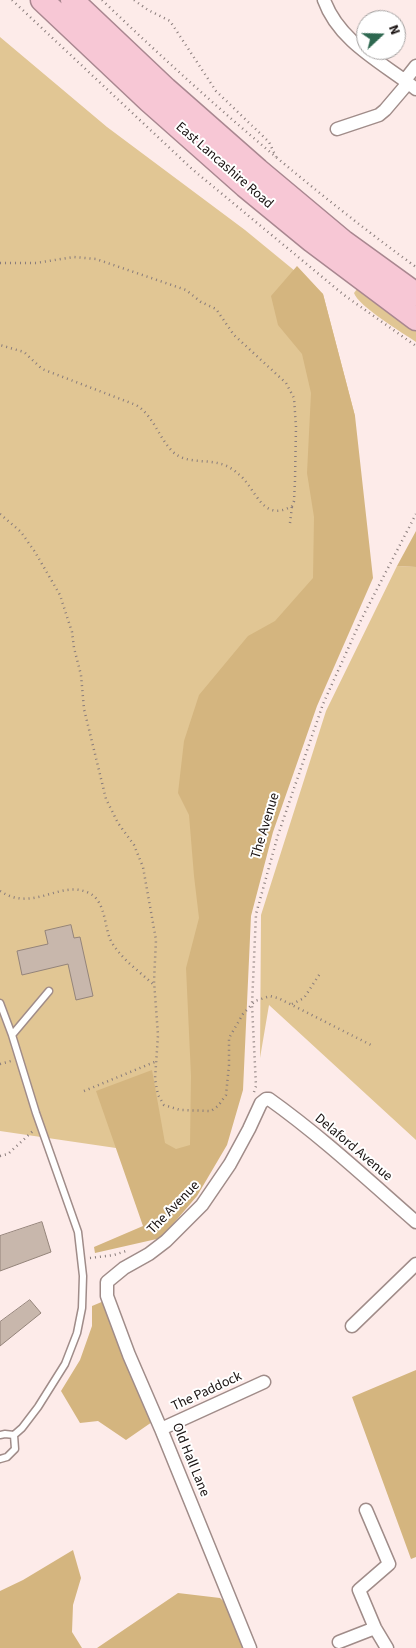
<!DOCTYPE html>
<html>
<head>
<meta charset="utf-8">
<style>
	body { margin:0 }
	#map { position:relative; width:416px; height:1648px; overflow:hidden; background:#fdebe9; font-family:"Source Sans 3",sans-serif }
	canvas { display:block }
	.north { position:absolute; left:356px; top:10px; width:50px; height:50px; box-sizing:border-box; background:#fff; border:1px solid #a3a09f; border-radius:50%; rotate:69deg; font-size:14px; font-weight:700; line-height:20px; text-align:center; color:#181110 }
	.north::after { content:''; display:block; margin:auto; width:18px; height:22px; background:#2e6850; clip-path:polygon(50% 0,100% 100%,50% 72%,0 100%) }
</style>
</head>
<body>
<div id="map">
<canvas width="416" height="1648"></canvas>
<div class="north">N</div>
</div>
<script>
const ctx = document.querySelector('canvas').getContext('2d');
ctx.lineJoin = 'round';
function paint(path, color) {
  ctx.fillStyle = color;
  ctx.fill(path, 'evenodd');
}
function trace(path, color, width, dash) {
  ctx.strokeStyle = color;
  ctx.lineWidth = width;
  ctx.lineCap = dash ? 'butt' : 'round';
  ctx.setLineDash(dash || []);
  ctx.stroke(path);
}
function drawText(font, color, halo, rows, align = 'center') {
  ctx.font = font + ' "Source Sans 3",sans-serif';
  ctx.lineWidth = 4;
  ctx.setLineDash([]);
  ctx.textBaseline = 'middle';
  ctx.strokeStyle = halo;
  ctx.fillStyle = color;
  for (const [text, x, y, turn = 0] of rows) {
    ctx.save();
    ctx.translate(x, y);
    ctx.rotate((+turn || 0) * Math.PI / 180);
    ctx.textAlign = isNaN(turn) ? turn : align;
    if (halo) ctx.strokeText(text, 0, 0);
    ctx.fillText(text, 0, 0);
    ctx.restore();
  }
}
const green = new Path2D(`
	M 0,37 L 107,127 L 245,230 L 323,294 L 355,416 L 272,767 L 191,1159 L 0,1131 Z
	M 357,289 L 416,330 L 416,342 C 403,333 358,306 354,293 Z
	M 397,566 L 416,567 L 416,1140 L 269,1005 L 260,1058 L 261,915 L 326,711 Z`);
const forest = new Path2D(`
	M 297,266 L 323,294 L 355,416 L 373,578 L 317,706 L 273,832 L 251,916 L 243,1090 L 227,1145 L 197,1196 L 161,1238 L 95,1253 L 94,1247 L 143,1226 L 96,1091 L 152,1070 L 165,1143 L 176,1149 L 190,1145 L 191,1076 L 186,968 L 199,918 L 194,876 L 189,815 L 178,793 L 184,741 L 199,695 L 248,636 L 275,621 L 313,578 L 314,517 L 307,473 L 311,393 L 302,354 L 278,325 L 271,296 Z
	M 416,531 L 416,567 L 397,566 Z
	M 104,1301 L 152,1422 L 126,1440 L 98,1421 L 80,1423 L 61,1391 L 80,1360 L 92,1326 L 92,1306 Z
	M 416,1370 L 416,1557 L 411,1559 L 352,1397 Z
	M 73,1550 L 81,1578 L 73,1605 L 72,1632 L 82,1648 L 91,1648 L 0,1648 L 0,1591 L 23,1580 Z
	M 178,1593 L 220,1598 L 229,1606 L 245,1648 L 97,1648 Z`);
const building = new Path2D(`
	M 71,925 L 74,938 L 80,937 L 93,996 L 76,1000 L 68,964 L 22,975 L 17,951 L 48,944 L 45,931 Z
	M 42,1222 L 51,1252 L 0,1271 L 0,1236 Z
	M 30,1300 L 41,1313 L 0,1346 L 0,1322 Z`);
const path = new Path2D(`
	M 12,0 L 192,169 L 344,295 L 416,346
	M 102,0 C 201,95 305,186 416,267
	M 134,0 L 148,10 L 170,21 L 216,91 L 269,142 L 276,157
	M 0,263 L 36,263 L 74,257 L 96,259 L 186,290 L 201,302 L 216,309 L 234,335 L 286,383 L 294,398 L 296,427 L 295,480 L 294,501 L 292,506 C 261,524 256,486 237,473 C 233,469 226,465 221,464 C 205,459 186,464 173,452 C 158,437 154,416 136,405 L 42,369 L 24,352 L 0,345
	M 0,514 L 21,532 L 35,552 L 60,595 L 72,632 L 74,648 L 81,675 L 84,709 L 106,799 L 118,823 L 134,845 L 143,867 L 156,940 L 154,981 L 158,1035 L 155,1079 L 158,1095 L 164,1105 L 180,1110 L 211,1111 L 218,1106 L 226,1095 L 229,1065 L 229,1038 L 243,1014 L 255,1001 L 270,996 L 278,998 L 371,1045
	M 290,523 L 292,506
	M 0,891 C 34,913 60,879 89,893 C 106,901 104,927 111,941 C 121,959 139,971 154,985
	M 292,1004 L 304,998 L 321,972
	M 0,1064 L 11,1061
	M 84,1091 L 157,1061
	M 254,1092 L 256,1086 L 252,1005 L 256,914 L 278,835 L 323,704 L 361,620 L 416,514
	M 0,1156 L 8,1154 L 34,1130
	M 90,1258 L 114,1255 L 129,1250`);
const lane = new Path2D(`
	M 0,1003 L 12,1035
	M 0,1435 L 5,1434 L 14,1435 L 22,1428 L 38,1407 L 65,1364 L 77,1333 L 82,1308 L 83,1276 L 78,1232 L 36,1113 L 12,1035 L 49,991
	M 0,1459 L 7,1457 L 15,1449 L 14,1435`);
const street = new Path2D(`
	M 324,0 C 339,42 383,63 416,89
	M 405,80 L 416,66
	M 337,129 L 379,115 L 385,110 L 408,83
	M 352,1326 L 416,1264
	M 161,1429 L 264,1382
	M 366,1510 L 389,1564 L 359,1590 L 375,1628 L 387,1648
	M 339,1642 L 375,1628
	M 250,1648 L 161,1429 L 129,1355 L 107,1296 L 107,1282 L 124,1268 L 149,1254 L 166,1241 L 202,1205 L 230,1164 L 249,1129 L 261,1103 L 266,1099 L 269,1099 C 321,1136 368,1180 416,1222`);
const highway = new Path2D(`
	M 42,0 L 149,101 L 245,186 L 312,241 L 416,319
	M 72,0 L 166,89 L 258,170 L 344,242 L 416,294`);
const streetNames = [
	["East Lancashire Road",224,166,41],
	["The Avenue",266,826,-73],
	["Delaford Avenue",353,1148,40],
	["The Avenue",174,1208,-46],
	["The Paddock",207,1392,-25],
	["Old Hall Lane",190,1460,68]
];
paint(green, '#e1c694');
paint(forest, '#d4b57f');
paint(building, '#c8b7ac');
trace(building, '#94847a', 1);
trace(lane, '#a08c89', 9);
trace(street, '#a08c89', 15);
trace(highway, '#a98790', 25);
trace(path, '#897c7b', 2.5, [1, 4]);
trace(lane, '#fff', 6);
trace(street, '#fff', 12);
trace(highway, '#f7c7d5', 22);
drawText('14px', '#181110', '#fff', streetNames);
</script>
</body>
</html>
